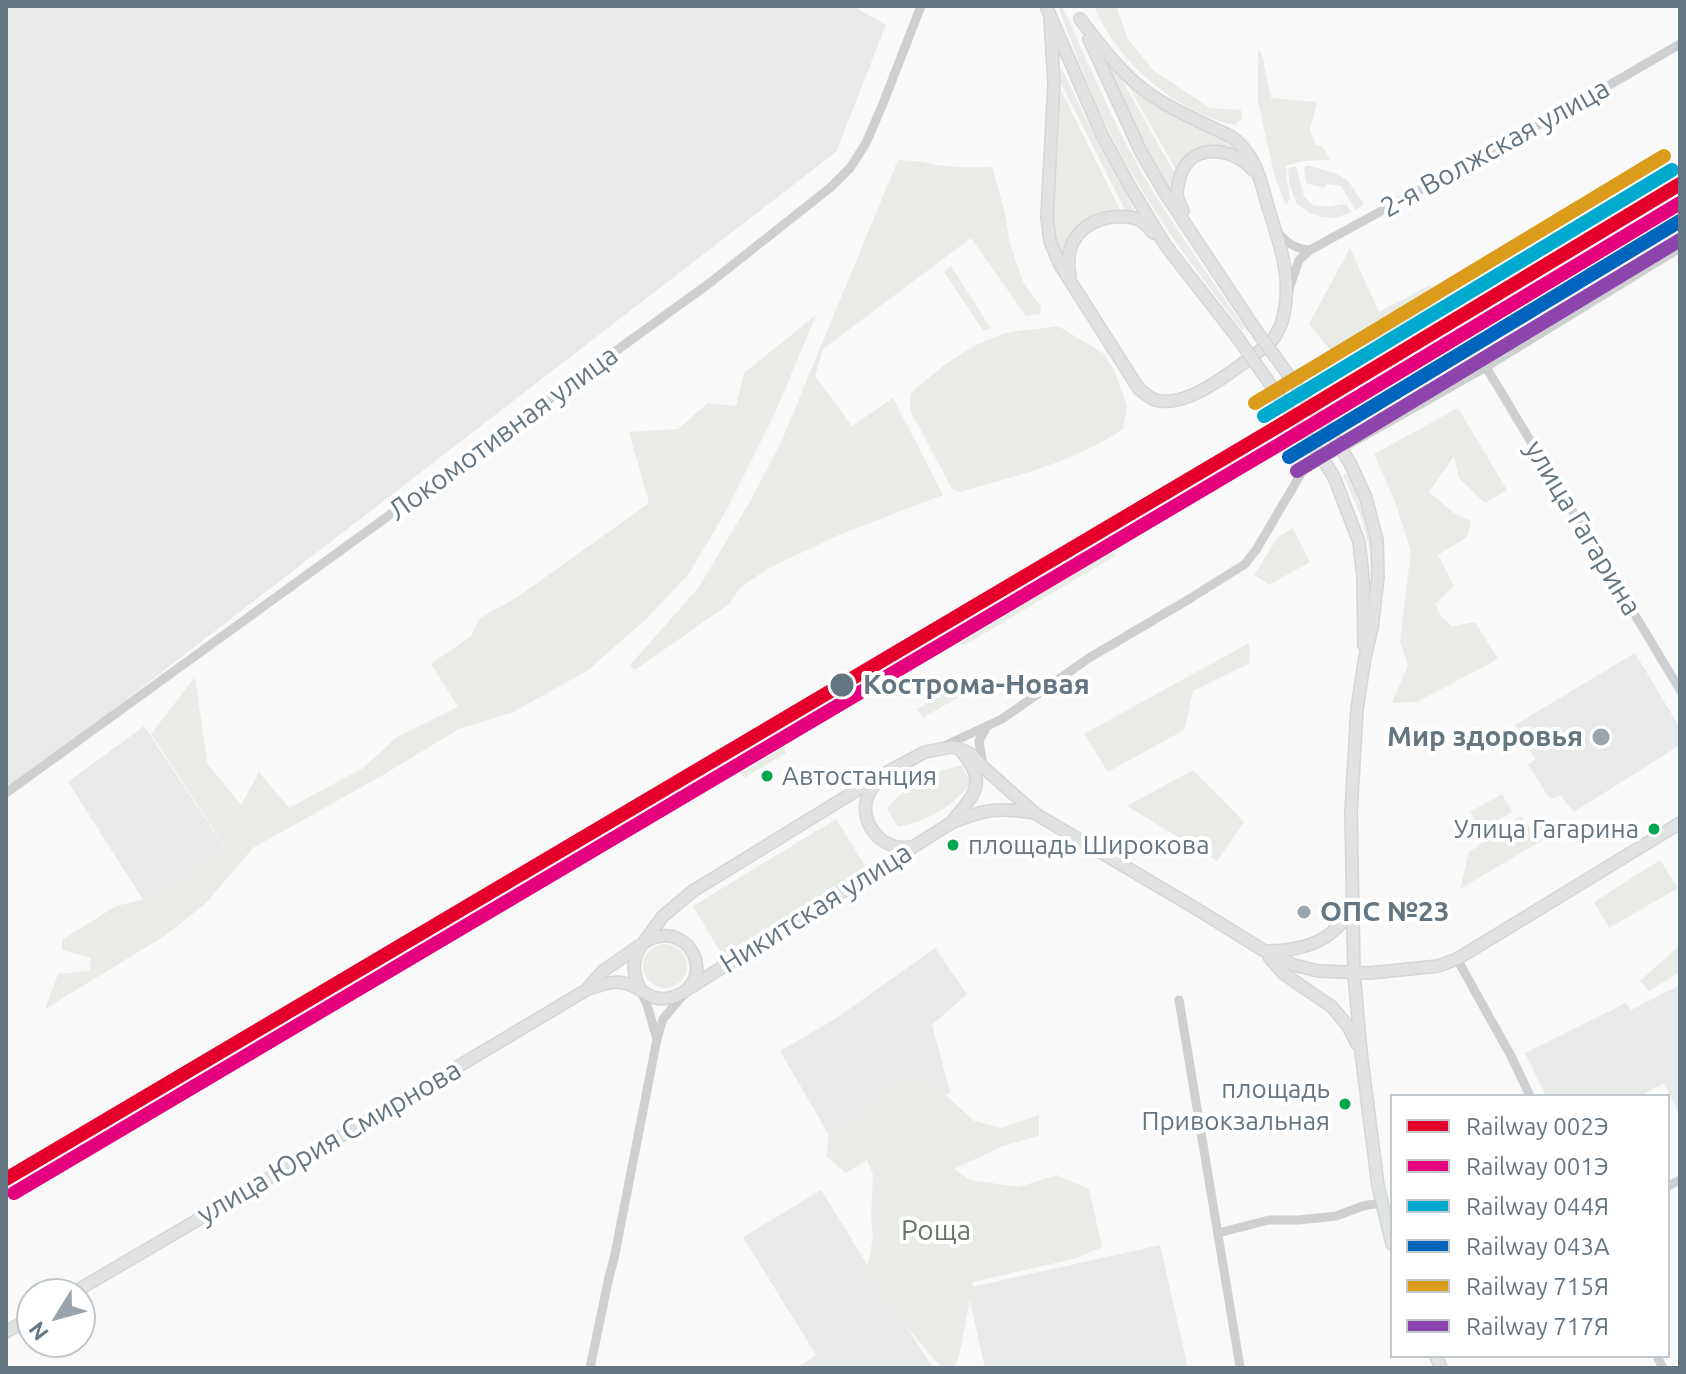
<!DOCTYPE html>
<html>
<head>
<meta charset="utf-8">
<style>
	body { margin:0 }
	#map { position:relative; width:1686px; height:1374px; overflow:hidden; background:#f9f9f9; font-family:Ubuntu,sans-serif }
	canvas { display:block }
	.frame { position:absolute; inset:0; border:8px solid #657683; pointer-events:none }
	.legend { position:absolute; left:1390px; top:1094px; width:280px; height:264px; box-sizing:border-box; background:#fff; border:2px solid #c1c8cd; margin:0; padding:10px 14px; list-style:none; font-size:24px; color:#657683 }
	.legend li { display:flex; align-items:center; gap:16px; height:40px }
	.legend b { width:40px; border:2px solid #c1c8cd }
	.north { position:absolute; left:16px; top:1278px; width:80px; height:80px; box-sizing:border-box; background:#fff; border:2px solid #c1c8cd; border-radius:50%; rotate:233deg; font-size:22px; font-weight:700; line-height:32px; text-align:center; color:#657683 }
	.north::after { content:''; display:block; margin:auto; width:28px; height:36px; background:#99a4ac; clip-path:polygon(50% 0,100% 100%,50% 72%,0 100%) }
</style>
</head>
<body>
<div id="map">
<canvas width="1686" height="1374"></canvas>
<div class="frame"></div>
<ul class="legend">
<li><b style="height:10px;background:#e4002b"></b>Railway 002Э</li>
<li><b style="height:10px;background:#e5007d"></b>Railway 001Э</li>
<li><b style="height:10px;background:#00a9ce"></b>Railway 044Я</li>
<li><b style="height:10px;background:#0065bd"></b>Railway 043А</li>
<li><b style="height:10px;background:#da9c1a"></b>Railway 715Я</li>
<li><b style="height:10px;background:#8e44ad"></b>Railway 717Я</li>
</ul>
<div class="north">N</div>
</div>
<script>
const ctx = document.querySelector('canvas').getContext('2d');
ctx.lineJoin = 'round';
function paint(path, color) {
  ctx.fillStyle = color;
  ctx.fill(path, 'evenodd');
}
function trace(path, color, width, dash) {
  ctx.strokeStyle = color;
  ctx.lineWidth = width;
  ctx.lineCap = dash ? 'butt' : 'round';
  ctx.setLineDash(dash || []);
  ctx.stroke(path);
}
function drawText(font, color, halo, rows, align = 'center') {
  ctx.font = font + ' Ubuntu,sans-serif';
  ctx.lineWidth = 8;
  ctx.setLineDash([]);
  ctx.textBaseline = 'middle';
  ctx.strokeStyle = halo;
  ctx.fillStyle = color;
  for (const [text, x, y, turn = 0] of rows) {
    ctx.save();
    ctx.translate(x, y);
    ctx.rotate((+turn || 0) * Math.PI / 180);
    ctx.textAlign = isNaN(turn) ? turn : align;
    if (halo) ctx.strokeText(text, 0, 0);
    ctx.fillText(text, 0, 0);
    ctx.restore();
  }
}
const built = new Path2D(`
	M 6,6 L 853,6 L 886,25 L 836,152 L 101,719 L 6,788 Z
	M 1307,165 L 1337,174 L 1348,181 L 1364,204 L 1356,210 L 1341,186 L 1327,184 L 1324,188 L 1306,183 L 1304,168 Z
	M 1296,166 L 1304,196 L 1313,205 L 1327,207 L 1346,204 L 1351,212 L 1336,218 L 1322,217 L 1310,213 L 1297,204 L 1289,183 L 1288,168 Z
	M 1635,653 L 1680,728 L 1680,745 L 1574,812 L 1560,795 L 1550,799 L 1528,765 L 1535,759 L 1515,725 Z
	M 144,726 L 229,854 L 146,904 L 68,782 Z
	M 935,948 L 967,994 L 932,1025 L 950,1092 L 840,1154 L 780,1051 L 835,1019 Z
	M 1680,985 L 1680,1115 L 1664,1083 L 1640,1096 L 1546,1096 L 1525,1053 L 1626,1003 L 1631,1010 Z
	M 821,1190 L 893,1306 L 933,1368 L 797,1368 L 816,1355 L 743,1237 Z
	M 1160,1245 L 1188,1368 L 985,1368 L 967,1288 Z`);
const green = new Path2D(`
	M 1058,6 L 1062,6 C 1087,60 1110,116 1139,168 C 1171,223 1209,275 1245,328 L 1242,330 C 1193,267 1144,203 1109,131 C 1089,91 1074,48 1058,6 Z
	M 1094,6 L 1116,6 L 1128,39 L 1153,70 L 1210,108 L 1241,110 L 1242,119 L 1235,125 C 1175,112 1117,62 1094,6 Z
	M 1258,49 L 1262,55 L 1271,98 L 1317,102 L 1310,130 L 1316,145 L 1323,147 L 1330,160 L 1303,161 L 1285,166 L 1290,199 L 1286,205 L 1274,174 L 1258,101 Z
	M 1102,59 L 1120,76 L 1175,174 L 1169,189 L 1130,119 Z
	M 1061,67 L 1095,137 L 1135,212 L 1125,210 L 1061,83 Z
	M 1125,80 C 1138,91 1152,103 1167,111 C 1190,125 1215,130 1236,149 L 1235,151 C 1208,143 1192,146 1176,170 Z
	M 1061,90 L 1120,210 C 1083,212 1075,225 1061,257 L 1055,241 L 1053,223 Z
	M 898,160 C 915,160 929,164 945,166 C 961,168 977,167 992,167 L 1005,213 L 1010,244 L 1023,282 L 1041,307 L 1040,314 L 1026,316 L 971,238 L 823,349 L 815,376 L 852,426 L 893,398 L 943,495 L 841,534 L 769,568 L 741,587 L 729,604 L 635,670 L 630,665 L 699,587 L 752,498 L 782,440 Z
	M 1350,248 L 1379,312 L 1430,285 L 1442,309 L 1337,358 L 1309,324 Z
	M 951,266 L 991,329 L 983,330 L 944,272 Z
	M 816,315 L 775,413 L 725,513 L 688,575 L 644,621 L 587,671 L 513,712 L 459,729 L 383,775 L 253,848 L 206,903 L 166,935 L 45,1009 L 58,974 L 90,971 L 91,958 L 62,950 L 62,940 L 116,906 L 146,899 L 227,850 L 151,734 L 195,677 L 207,763 L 241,805 L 259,772 L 289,808 L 363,768 L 397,737 L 458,707 L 431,664 L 471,636 L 480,618 L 516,598 L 649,503 L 629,432 L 678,429 L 708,403 L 736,406 L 744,373 Z
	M 1058,326 L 1103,353 L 1113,368 L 1127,405 L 1123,429 C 1074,462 1016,476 960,492 L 952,489 L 910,410 L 910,394 C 938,369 970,343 1007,333 C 1024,329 1042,329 1058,326 Z
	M 1458,408 L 1507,490 L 1485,503 L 1459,478 L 1454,456 L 1429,492 L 1454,513 L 1471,521 L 1467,537 L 1438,555 L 1454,586 L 1435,604 L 1441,616 L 1452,626 L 1475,622 L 1498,659 L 1417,702 L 1392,703 L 1408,665 L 1400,642 L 1411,551 L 1394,499 L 1374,454 Z
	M 1346,473 C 1372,510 1375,548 1373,593 L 1371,554 L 1361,516 L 1343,475 Z
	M 1293,528 L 1310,562 L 1269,585 L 1254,575 L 1278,537 Z
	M 1110,549 L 1115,556 L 963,646 L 961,642 L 1098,560 L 1097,557 Z
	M 1249,643 L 1250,663 L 1193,691 L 1184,730 L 1108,772 L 1084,734 Z
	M 964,681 L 968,689 L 967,692 L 923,718 L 917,709 Z
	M 783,747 L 786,753 L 744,778 L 741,773 Z
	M 962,765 L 971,784 C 947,809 933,819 898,827 L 887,809 C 908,783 930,773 962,765 Z
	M 1193,770 L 1244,822 L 1217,861 L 1127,806 Z
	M 1502,794 L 1512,812 L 1480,830 L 1470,812 Z
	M 1520,816 L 1531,829 L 1566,819 L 1570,824 L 1460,889 L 1469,852 Z
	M 836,819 L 867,869 L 722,955 L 693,906 Z
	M 1660,860 L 1678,888 L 1609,928 L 1594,902 Z
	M643 966a22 22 0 1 1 44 0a22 22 0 1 1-44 0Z
	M 1680,945 L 1680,972 L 1649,991 L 1640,981 Z
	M 894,1078 L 914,1084 L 932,1082 L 974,1121 L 1001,1128 L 1039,1115 L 1039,1136 L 1003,1146 L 954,1169 L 970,1180 L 1019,1187 L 1057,1175 L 1089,1189 L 1102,1247 L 1077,1258 L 973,1282 L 959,1357 L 954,1368 L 943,1368 L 935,1360 L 885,1302 L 867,1272 L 873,1236 L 871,1217 L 873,1175 L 867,1160 L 846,1173 L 827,1157 L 828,1135 L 857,1123 L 880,1099 Z`);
const minor = new Path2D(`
	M 1276,231 C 1286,242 1295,249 1310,250
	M 1289,289 L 1299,260 L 1310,250 L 1575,105 L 1680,44
	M 1486,367 L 1680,690
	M 944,746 L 1002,719 L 1089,658 L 1191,598 L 1245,564 L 1256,550 L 1302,472 L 1307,468 L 1486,367 L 1680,248
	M 983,766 L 979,741 L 986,728
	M 6,793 L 711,282 L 831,187 L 850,168 L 866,143 L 882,106 L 921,6
	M 1457,959 L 1511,1056 L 1530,1096
	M 641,991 L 647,1005 L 657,1039
	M 1179,1000 L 1240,1367
	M 1668,1186 L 1680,1180
	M 1218,1233 L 1269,1220 L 1299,1220 L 1336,1216 L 1363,1206 L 1381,1203
	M 1657,1356 L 1663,1368
	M 590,1368 L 609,1277 L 614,1259 L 657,1039 L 663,1019 L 683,995`);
const major = new Path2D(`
	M 1046,6 L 1102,135 L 1130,187 L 1166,246 L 1237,337
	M 1050,18 L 1054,83 L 1047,217 L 1050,241 L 1060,265 L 1139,389 C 1144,393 1150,398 1155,400 C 1190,410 1242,363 1269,344 C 1281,331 1285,316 1286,298 C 1289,268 1277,236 1268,207 C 1263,190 1259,170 1249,155 C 1244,148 1239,142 1232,137 C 1202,122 1170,110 1143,89 C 1118,70 1099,43 1080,19
	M 1089,39 L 1141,152 L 1163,190 L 1253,326
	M 1183,211 C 1181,206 1177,199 1177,194 C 1177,189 1178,185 1179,181 C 1187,142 1231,145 1253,170
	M 1070,276 C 1063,244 1081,221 1113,217 C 1123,216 1130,216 1139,220 C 1145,223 1149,228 1153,233
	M 1351,465 L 1366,498 L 1377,540 L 1378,577 L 1372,628 L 1365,657 L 1357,709 L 1351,812 L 1354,973 L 1361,1052 L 1378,1186 L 1392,1244
	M 1334,477 L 1359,542 L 1363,577 L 1364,645
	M 878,779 C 873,786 867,794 866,803 C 862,828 885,851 910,847
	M 954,819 C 976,793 987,782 962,752
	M 644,942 L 663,916 L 693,891 L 880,776 L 925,752 L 951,747 L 958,748 L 971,754 L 984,768 L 1036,814 L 1200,911 L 1263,950 L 1294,965 L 1318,971 L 1370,973 L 1438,966 L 1457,959 L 1680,823
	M 1267,951 C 1302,951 1333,942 1350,910
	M 1269,957 L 1284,974 L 1332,1007 L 1348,1026 L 1357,1044
	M 691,987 L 951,823 C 985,809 998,807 1035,813
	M 588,988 L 603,971 L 639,946
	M 71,1294 L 375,1116 L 588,989 C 601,986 610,980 624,983 C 644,987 651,1006 676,996 C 716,980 692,924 653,938 C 646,941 642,943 639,949 C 631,964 634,977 641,991
	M 6,1332 L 32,1317
	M 1436,1356 L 1441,1368`);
const rail = new Path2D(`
	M 6,1180 L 17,1172
	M 6,1193 L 33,1180`);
const majorBridge = new Path2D(`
	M 1253,326 L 1337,442 L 1351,465
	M 1237,337 L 1319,453 L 1334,477`);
const rail1 = new Path2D(`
	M 6,1179 L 1272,430 L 1680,184`);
const rail2 = new Path2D(`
	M 14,1193 L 1280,444 L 1680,203`);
const rail3 = new Path2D(`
	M 1264,416 L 1672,170`);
const rail4 = new Path2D(`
	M 1289,457 L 1680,221`);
const rail5 = new Path2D(`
	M 1255,403 L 1664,156`);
const rail6 = new Path2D(`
	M 1297,471 L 1680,240`);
const markers = [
	[842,685,13,"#657683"],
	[1601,737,10,"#99a4ac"],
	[767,776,7,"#00a651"],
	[1654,829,7,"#00a651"],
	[953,845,7,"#00a651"],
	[1304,912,8,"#99a4ac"],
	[1345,1104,7,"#00a651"]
];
const busNames = [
	["Автостанция",782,776],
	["Улица Гагарина",1639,829,"right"],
	["площадь Широкова",968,845],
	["площадь",1330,1089,"right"],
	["Привокзальная",1330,1121,"right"]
];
const streetNames = [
	["2-я Волжская улица",1495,148,-29],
	["Локомотивная улица",503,433,-36],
	["улица Гагарина",1583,528,59],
	["Никитская улица",816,908,-32],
	["улица Юрия Смирнова",329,1142,-30]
];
const stopNames = [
	["Кострома-Новая",863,685]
];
const poiNames = [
	["Мир здоровья",1583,737],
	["ОПС №23",1320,912,"left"]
];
const parkNames = [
	["Роща",936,1231]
];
paint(built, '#e8e9e9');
paint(green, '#e8ebe6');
trace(major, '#d5d6d7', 14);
trace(minor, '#cecfd0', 9);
trace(major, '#e1e2e2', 11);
trace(rail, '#c3c5c6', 3, [12, 6]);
trace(majorBridge, '#d5d6d7', 14, []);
trace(majorBridge, '#e1e2e2', 11);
trace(rail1, '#e4002b', 14);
trace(rail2, '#e5007d', 14);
trace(rail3, '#00a9ce', 14);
trace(rail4, '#0065bd', 14);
trace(rail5, '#da9c1a', 14);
trace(rail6, '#8e44ad', 14);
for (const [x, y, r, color] of markers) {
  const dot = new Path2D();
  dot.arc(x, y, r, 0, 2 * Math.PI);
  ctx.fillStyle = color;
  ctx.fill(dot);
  trace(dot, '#fff', 3);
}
drawText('26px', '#657683', '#fff', busNames, 'left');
drawText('28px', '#657683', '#fff', streetNames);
drawText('bold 28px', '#657683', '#fff', stopNames, 'left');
drawText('bold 28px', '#657683', '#fff', poiNames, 'right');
drawText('28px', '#687a64', '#fff', parkNames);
</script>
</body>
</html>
